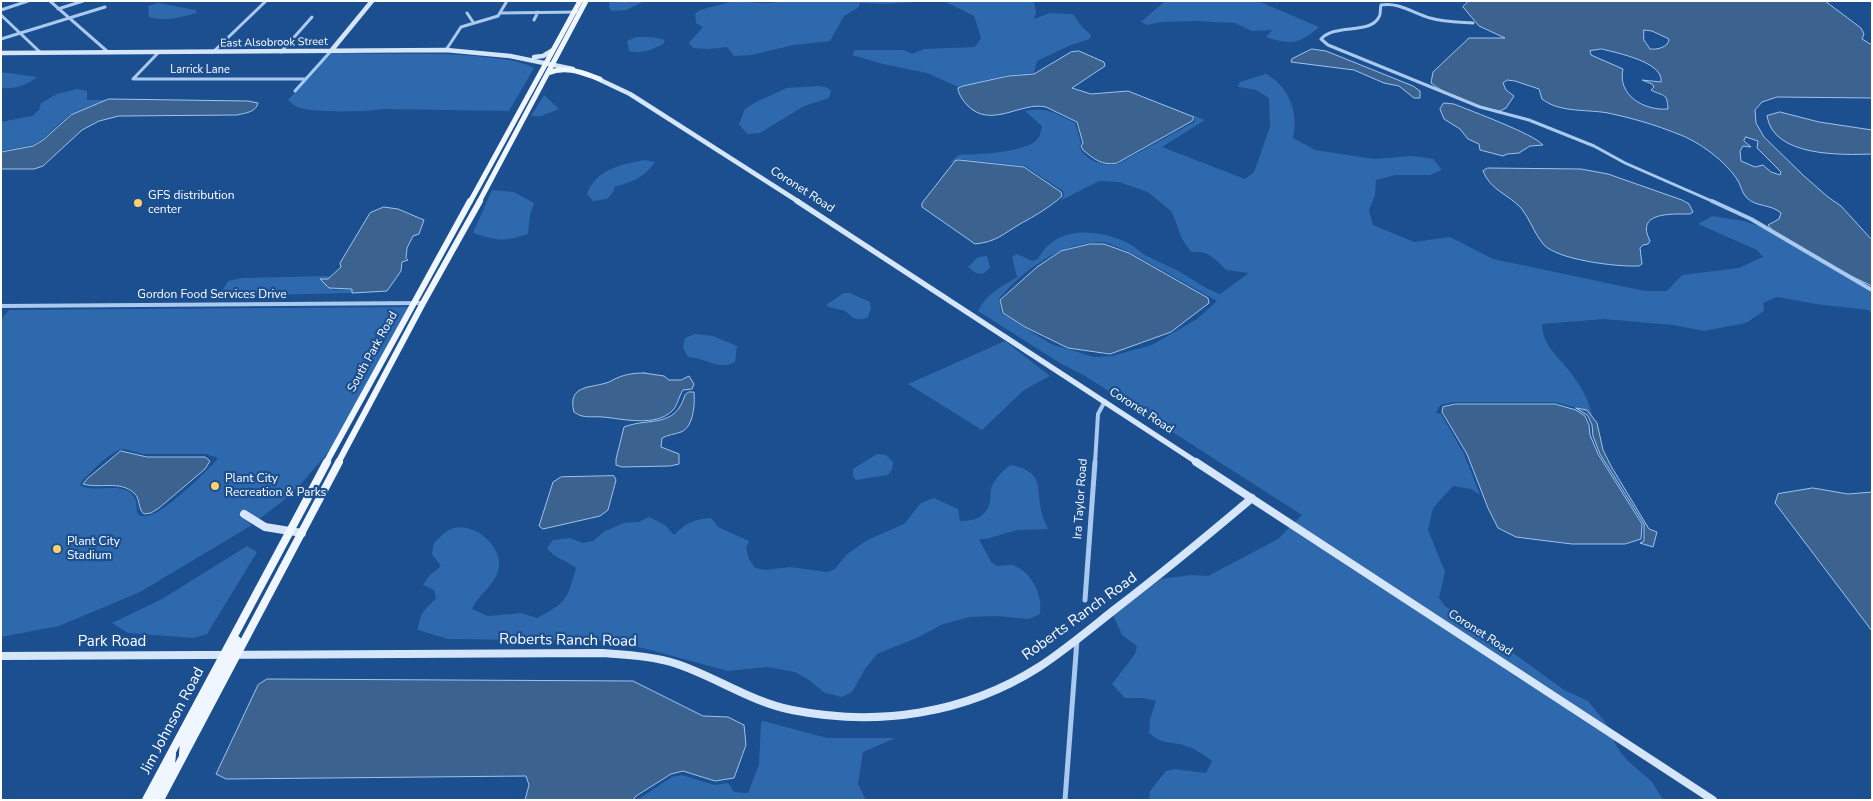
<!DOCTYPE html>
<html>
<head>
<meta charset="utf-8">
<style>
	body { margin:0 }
	#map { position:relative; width:1873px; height:801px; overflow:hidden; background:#1b4f8f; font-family:"Nunito Sans",sans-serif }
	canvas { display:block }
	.frame { position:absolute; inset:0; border:2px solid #fff; pointer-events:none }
</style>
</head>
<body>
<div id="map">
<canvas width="1873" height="801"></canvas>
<div class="frame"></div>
</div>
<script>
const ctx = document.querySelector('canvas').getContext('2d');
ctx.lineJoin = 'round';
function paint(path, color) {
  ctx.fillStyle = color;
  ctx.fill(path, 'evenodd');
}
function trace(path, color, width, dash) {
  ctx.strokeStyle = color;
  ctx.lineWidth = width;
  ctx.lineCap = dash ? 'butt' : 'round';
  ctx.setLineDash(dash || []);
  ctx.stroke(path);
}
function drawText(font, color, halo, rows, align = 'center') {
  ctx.font = font + ' "Nunito Sans",sans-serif';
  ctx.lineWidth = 4.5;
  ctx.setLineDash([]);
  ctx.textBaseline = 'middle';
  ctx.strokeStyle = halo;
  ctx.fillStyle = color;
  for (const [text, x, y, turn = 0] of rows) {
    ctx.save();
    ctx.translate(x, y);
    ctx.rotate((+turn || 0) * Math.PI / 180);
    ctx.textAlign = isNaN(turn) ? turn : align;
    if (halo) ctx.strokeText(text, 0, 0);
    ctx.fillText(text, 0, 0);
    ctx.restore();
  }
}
const green = new Path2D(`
	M 610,1 L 645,1 L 626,10 L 612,11 L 609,7 Z
	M 734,1 C 745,1 770,6 778,1 L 928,1 L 886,4 L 860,3 L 859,7 L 844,16 L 830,41 L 794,45 L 751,55 L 734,56 L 727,47 L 708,49 L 693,48 L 689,43 L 703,27 L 696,23 L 695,14 L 700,10 Z
	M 944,1 L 1034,1 L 1036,13 L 1034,19 L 1050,13 L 1073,14 L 1082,27 L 1091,35 L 1090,39 L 1071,45 L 1037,61 L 1034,73 L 1007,75 L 958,87 L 927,73 L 883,64 L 852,55 L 855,50 L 903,50 L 912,54 L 924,49 L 975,47 L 981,38 L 974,16 Z
	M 1165,1 L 1258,1 L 1319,27 C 1298,45 1291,45 1266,37 L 1272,30 L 1252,31 L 1235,23 L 1195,21 L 1161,22 L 1148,25 L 1141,22 Z
	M 158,3 L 196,10 L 197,13 C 181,17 165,22 149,17 L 148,6 Z
	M 636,37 L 653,37 L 665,40 L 663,44 C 651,50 642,54 629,51 L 627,41 Z
	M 331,52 C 382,56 434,51 485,57 C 502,59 519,60 534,68 L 509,111 L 383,109 C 367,112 312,113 297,107 C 294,106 291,102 288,100 Z
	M 1,72 L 37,77 C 26,86 15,89 1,88 Z
	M 1266,74 C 1289,86 1299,113 1293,138 L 1315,150 L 1374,159 L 1412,156 L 1433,159 L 1442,170 L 1430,175 L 1395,175 L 1376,180 L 1375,195 L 1369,210 L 1373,225 L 1414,242 L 1450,237 L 1493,259 L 1645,291 L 1667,291 L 1682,275 L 1739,268 L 1763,257 L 1757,250 L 1698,224 L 1712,216 L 1744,221 L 1770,230 L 1872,289 L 1872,313 L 1868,310 L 1816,304 L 1777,297 L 1763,303 L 1764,311 L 1746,323 L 1704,331 L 1673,325 L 1604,319 L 1542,324 C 1543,348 1560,357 1573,376 C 1583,389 1589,402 1593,418 L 1587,410 L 1554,402 L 1455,402 L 1440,405 L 1436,413 L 1441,414 L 1464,454 L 1480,495 L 1471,489 L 1453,486 L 1433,508 L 1428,530 L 1445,572 L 1439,598 L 1445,606 L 1472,623 L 1564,690 L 1588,701 L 1609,727 L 1294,523 L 1302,515 L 1085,376 L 1060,363 L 978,311 C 986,294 1001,287 1017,277 L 1012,257 L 1017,254 L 1032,261 L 1038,259 C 1055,226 1096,228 1126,242 C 1133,245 1139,251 1145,255 C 1156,261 1169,266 1180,272 C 1194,280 1205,289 1220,294 L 1249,273 L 1226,270 C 1215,258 1207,250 1191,252 L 1182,239 L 1172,212 L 1148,192 L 1119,182 L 1099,181 L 1060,201 L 1064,196 L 1063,191 L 1025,166 L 959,159 L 948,164 L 959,155 C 979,154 1015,153 1033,143 C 1039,140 1041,133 1042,126 L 1025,111 C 1046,106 1057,114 1075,123 L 1081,143 L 1079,146 C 1085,161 1104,167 1118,164 L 1194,122 L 1195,116 L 1205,120 L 1162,147 L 1245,179 L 1254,172 L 1270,127 L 1269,98 L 1256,90 L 1238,87 L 1240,82 ZM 1105,242 L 1130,252 L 1217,301 L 1197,319 L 1152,345 L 1112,356 L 1094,357 L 1051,344 L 1001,313 L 999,299 C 1025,268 1063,241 1105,242 Z
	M 818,86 L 826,87 L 831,91 L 829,98 L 804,106 L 760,133 L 747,134 L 739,124 L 745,109 L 756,102 L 787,88 Z
	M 77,89 L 87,91 L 87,100 L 106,100 L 69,115 L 41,140 L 32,145 L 1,151 L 1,122 L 32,116 L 39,110 L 41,103 L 57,94 Z
	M 544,95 L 559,109 L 541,116 L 531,116 Z
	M 645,160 L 655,162 C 644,178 632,182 614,187 L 614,191 L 607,199 L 593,201 L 587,194 C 596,169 622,164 645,160 Z
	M 492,190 L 514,192 L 534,203 L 530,215 L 528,234 C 504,242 497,241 473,233 Z
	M 987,256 L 990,267 C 984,277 976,275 968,267 L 978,257 Z
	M 329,276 L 328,279 L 320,280 L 333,290 L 353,289 L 352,293 L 219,296 L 228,281 L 242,278 Z
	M 844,293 L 850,293 L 870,302 L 871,308 L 868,317 C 855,322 854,318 845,311 C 840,309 833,308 828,307 L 827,304 Z
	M 409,307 L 332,448 L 293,493 L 258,520 L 245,511 L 239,516 L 252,525 L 140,592 L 59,626 L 1,637 L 1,320 L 9,310 ZM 124,449 L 143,454 L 206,454 L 218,458 C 208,471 167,509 153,514 C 149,516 145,516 141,516 L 138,514 C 136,509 137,505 136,501 C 128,478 95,495 80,485 L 82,481 C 94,470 108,452 124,449 Z
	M 695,334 L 713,336 L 737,346 L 735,362 C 719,371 706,358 688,357 L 683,348 L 685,338 Z
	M 1005,341 L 1050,376 L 1024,390 L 982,430 L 908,384 Z
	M 877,454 L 886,455 L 893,462 L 892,469 L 888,475 L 856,480 L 853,476 L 853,469 Z
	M 1011,465 C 1046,472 1035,488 1042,514 C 1043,519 1046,524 1048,529 L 1017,530 L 986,539 L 979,539 L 991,562 L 997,566 C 1001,566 1009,564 1013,565 C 1032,572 1043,596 1040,614 L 1029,619 L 997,616 L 969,617 L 941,625 L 919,637 L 877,654 L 865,669 L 852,692 L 842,697 L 825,693 L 809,680 L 795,672 L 767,667 L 728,671 L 647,649 L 608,641 L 448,639 L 418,630 C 419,615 424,609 436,599 L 434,590 L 423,585 L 430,575 L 441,566 L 432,554 L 434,543 C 438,539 443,533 449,530 C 470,519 502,544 499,567 C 497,583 479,594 472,609 L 488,616 L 521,613 L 537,618 C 566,603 567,600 576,568 C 566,560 555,559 547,548 L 553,540 L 570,538 L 583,543 L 593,541 L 605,531 L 624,523 L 639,522 L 649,517 L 665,525 L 674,535 C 686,523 694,519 711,518 L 718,527 L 749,541 L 746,548 L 749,559 L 755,568 L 766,570 L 790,567 L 827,572 L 835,569 L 846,555 L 867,540 L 904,524 L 921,503 L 928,500 L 934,498 L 958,509 L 960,521 C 975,521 987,517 990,501 C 991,497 990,493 991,489 C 994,479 1003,470 1011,465 Z
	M 1290,527 L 1612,736 C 1619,757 1635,766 1650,780 C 1656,786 1658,794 1664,800 L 1149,800 L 1150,791 L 1166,771 L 1174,769 L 1206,773 L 1212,761 C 1202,753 1192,747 1179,744 C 1165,742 1161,743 1149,733 L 1150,719 L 1156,701 L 1142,698 L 1125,698 L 1112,684 L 1135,654 L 1137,646 L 1122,635 L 1113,615 L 1161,579 L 1191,575 L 1208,576 L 1278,539 Z
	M 247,546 L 257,552 L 207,634 L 193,638 L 128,633 L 112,623 L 162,599 Z
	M 763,721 L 827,738 L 895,738 L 863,752 L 858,784 L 866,800 L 637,800 L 672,777 L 682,775 L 714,785 L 728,783 L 734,792 L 748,793 L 759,765 L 761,723 Z`);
const water = new Path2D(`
	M 1469,1 L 1825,1 L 1861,28 L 1864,34 L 1862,39 L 1872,45 L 1872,98 L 1777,97 L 1762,102 L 1755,110 L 1756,123 L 1764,137 L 1804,176 L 1828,197 L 1841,206 L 1872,240 L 1872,286 L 1828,265 L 1773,231 L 1768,225 L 1779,219 L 1781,213 C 1771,204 1756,207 1747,198 C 1742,193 1741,186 1738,181 C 1727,162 1698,141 1678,134 C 1656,125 1632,118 1608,113 C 1586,109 1560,113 1542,99 L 1539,89 L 1515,81 L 1507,80 L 1503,83 L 1506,90 L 1514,96 L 1506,108 L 1500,111 C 1480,108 1446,95 1431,83 L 1433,72 L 1469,38 L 1505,38 L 1479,26 L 1463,7 ZM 1644,30 L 1652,31 L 1669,39 C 1669,47 1657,50 1650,49 L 1644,40 ZM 1602,49 C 1617,53 1664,62 1661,82 L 1642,80 L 1652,84 L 1654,87 L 1651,90 C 1663,97 1667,91 1668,109 C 1644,111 1617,95 1623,69 L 1591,55 L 1590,51 ZM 1746,137 L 1758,141 L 1757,148 L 1781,172 L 1780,175 L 1771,172 L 1763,165 L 1755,167 L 1741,161 L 1740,151 L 1743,146 L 1751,147 L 1744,141 Z
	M 1312,49 L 1326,51 L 1413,86 L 1420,91 L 1420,98 L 1414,98 L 1399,86 L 1384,83 L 1354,70 L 1291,62 L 1292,59 Z
	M 1079,51 L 1104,62 L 1105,66 L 1072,88 L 1091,94 L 1128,91 L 1194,117 L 1192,121 L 1117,163 C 1102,166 1094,159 1083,150 L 1081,146 L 1083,143 L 1077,122 L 1046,107 C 1021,101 991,130 967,105 C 963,100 958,94 958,88 L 963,86 L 1008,76 L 1034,74 L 1071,52 Z
	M 109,99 L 248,101 L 258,103 C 256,112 246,113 237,115 L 119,116 L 99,121 L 82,130 L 43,166 L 34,169 L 1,169 L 1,152 L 33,146 L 43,140 L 71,115 Z
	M 1444,103 L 1454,104 C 1471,111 1534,134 1543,145 L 1530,146 L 1519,153 L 1507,154 L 1503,156 L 1480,150 L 1479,144 L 1468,139 L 1460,129 L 1444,119 L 1440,109 Z
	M 1780,112 L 1819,122 L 1872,130 L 1872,154 C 1841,155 1773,157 1767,116 Z
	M 959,160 L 1024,167 L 1061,192 L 1062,196 C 1049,208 1036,215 1020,224 C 1003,234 996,242 975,244 L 922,207 L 922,203 L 955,161 Z
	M 1488,168 L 1581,169 L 1608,174 L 1682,200 L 1689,204 L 1693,212 L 1690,214 C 1670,214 1635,212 1650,241 L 1648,244 L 1643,245 L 1640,248 L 1642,264 L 1639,266 C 1617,267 1557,260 1543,244 C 1534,233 1530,219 1521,208 C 1508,194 1490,190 1483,171 Z
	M 384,207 L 398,209 L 424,220 L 419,234 L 413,236 L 407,248 L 406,258 L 408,260 L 402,262 L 401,271 L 387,291 L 352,293 L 352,289 L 329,288 L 320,279 L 328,279 L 341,267 L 340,263 L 370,213 Z
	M 1090,244 L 1104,244 L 1129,253 L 1208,298 L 1209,303 L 1171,332 L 1110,354 L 1068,348 L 1025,327 L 1003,313 L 1000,300 L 1037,267 L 1061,251 Z
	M 644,373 L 664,376 L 669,380 L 681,380 L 689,376 L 694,384 L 692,389 L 683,390 C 679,396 677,407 672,411 C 656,427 623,419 603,417 C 592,416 583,419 574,412 C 567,385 590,388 606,383 C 610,382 614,379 617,378 C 626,374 635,373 644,373 Z
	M 689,392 L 694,392 C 695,403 694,427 681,432 C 675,434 668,435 662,438 L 661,447 L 679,454 L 679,464 L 670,466 L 622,467 L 616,465 L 616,459 L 624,427 C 650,417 675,429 685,395 Z
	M 1456,404 L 1555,404 L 1576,410 L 1585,416 L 1589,425 L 1590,435 L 1598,454 L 1642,524 L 1641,539 L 1625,544 L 1572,544 L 1516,537 L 1498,528 L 1488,508 L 1467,454 L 1442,412 L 1443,407 Z
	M 1576,408 L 1587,410 L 1597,423 L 1603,450 L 1611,466 L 1649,529 L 1657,532 L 1653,547 L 1640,543 L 1644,541 L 1644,524 L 1600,454 L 1593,436 L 1592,425 L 1588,416 Z
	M 121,451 L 147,457 L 205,457 L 210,461 L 205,469 L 159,508 L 151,513 L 144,514 C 137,508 141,499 134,493 C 120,480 99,489 83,484 L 87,479 Z
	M 614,476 L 616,480 L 608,510 L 600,516 L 543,529 L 539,526 L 553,482 L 561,477 Z
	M 1813,488 L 1848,494 L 1872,492 L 1872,631 L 1775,503 L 1778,494 Z
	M 267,679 L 633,681 L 703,716 L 728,717 L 744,725 L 746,745 L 734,778 L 715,781 L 683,771 L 671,774 L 636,796 L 633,800 L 525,800 L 529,785 L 526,776 L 226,779 L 216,774 L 258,685 Z`);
const streetFar2 = new Path2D(`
	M 50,1 L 108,52
	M 58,9 L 83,1
	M 1,10 L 28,1
	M 467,13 L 473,22
	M 500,13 L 581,12
	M 1,15 L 41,53
	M 534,20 L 538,12
	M 1473,23 C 1459,22 1444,22 1430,18 C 1413,13 1399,2 1381,5 C 1380,8 1381,14 1379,17 C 1370,35 1335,23 1321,39 L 1328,45 L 1480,107 L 1529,120 L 1594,146 L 1625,163 L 1714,202
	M 1,39 L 105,7
	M 446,50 L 461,27 L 498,16 L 507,1
	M 213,52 L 266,1
	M 281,52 L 312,17
	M 158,53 L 133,79 L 305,79
	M 295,91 L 331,51`);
const streetFar1 = new Path2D(`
	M 1712,201 L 1751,219 L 1872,290
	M 1,306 L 423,303
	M 1095,463 L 1098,414 L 1105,401`);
const street = new Path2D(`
	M 1085,600 L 1095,462
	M 1065,800 L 1077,640`);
const secondaryFar2 = new Path2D(`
	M 331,51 L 372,1
	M 1,53 L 446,50 L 510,56 L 573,69
	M 534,57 L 543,56 L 553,50
	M 594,77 L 630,94 L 799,202`);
const secondaryFar1 = new Path2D(`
	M 797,201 L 1198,463`);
const secondary = new Path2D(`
	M 1196,462 L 1713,800
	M 244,514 L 265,527 L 302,533
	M 1,656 L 602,653 C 627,655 653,656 677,664 C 716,677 751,702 792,710 C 878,727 965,714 1039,667 C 1065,650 1090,629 1114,610 C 1161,574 1207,536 1252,498`);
const primaryFar2 = new Path2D(`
	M 548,73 C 566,65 583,73 600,79
	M 470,202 L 580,1
	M 479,202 L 586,1`);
const primaryFar1 = new Path2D(`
	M 326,463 L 470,201
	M 338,463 L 423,303 L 480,201`);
const primary = new Path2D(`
	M 183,754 L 184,741 L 237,640
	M 146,800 L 327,462
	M 152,800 L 171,764 L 172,754
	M 160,800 L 339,462`);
const markers = [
	[138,203,5,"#ffd166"],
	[215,486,5,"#ffd166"],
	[57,549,5,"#ffd166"]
];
const farStreetnames = [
	["East Alsobrook Street",274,43,-1],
	["Larrick Lane",200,70]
];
const streetNames = [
	["Coronet Road",802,190,33],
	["Gordon Food Services Drive",212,295],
	["South Park Road",373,352,-61],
	["Coronet Road",1141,411,33],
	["Ira Taylor Road",1081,499,-86],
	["Coronet Road",1480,633,33]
];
const poiNames = [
	["GFS distribution",148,196],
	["center",148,210],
	["Plant City",225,479],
	["Recreation & Parks",225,493],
	["Plant City",67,542],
	["Stadium",67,556]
];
const nearStreetnames = [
	["Roberts Ranch Road",1080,617,-36],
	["Roberts Ranch Road",568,641,1],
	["Park Road",112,642],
	["Jim Johnson Road",173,721,-62]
];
paint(green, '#2e69ad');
paint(water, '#3c6290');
trace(water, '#9cc4f0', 1);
trace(streetFar2, '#a9c9ee', 3);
trace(streetFar1, '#a9c9ee', 4);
trace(street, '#a9c9ee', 5);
trace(secondaryFar2, '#d6e6fa', 4.5);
trace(secondaryFar1, '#d6e6fa', 5.5);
trace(secondary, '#d6e6fa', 8);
trace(primaryFar2, '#f0f6ff', 5);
trace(primaryFar1, '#f0f6ff', 6);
trace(primary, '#f0f6ff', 8);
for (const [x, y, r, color] of markers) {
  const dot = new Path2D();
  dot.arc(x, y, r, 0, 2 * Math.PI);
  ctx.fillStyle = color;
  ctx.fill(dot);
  trace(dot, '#1b4f8f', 2);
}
drawText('11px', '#fff', '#1b4f8f', farStreetnames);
drawText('12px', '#fff', '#1b4f8f', streetNames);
drawText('12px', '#fff', '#1b4f8f', poiNames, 'left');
drawText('15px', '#fff', '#1b4f8f', nearStreetnames);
</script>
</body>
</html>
